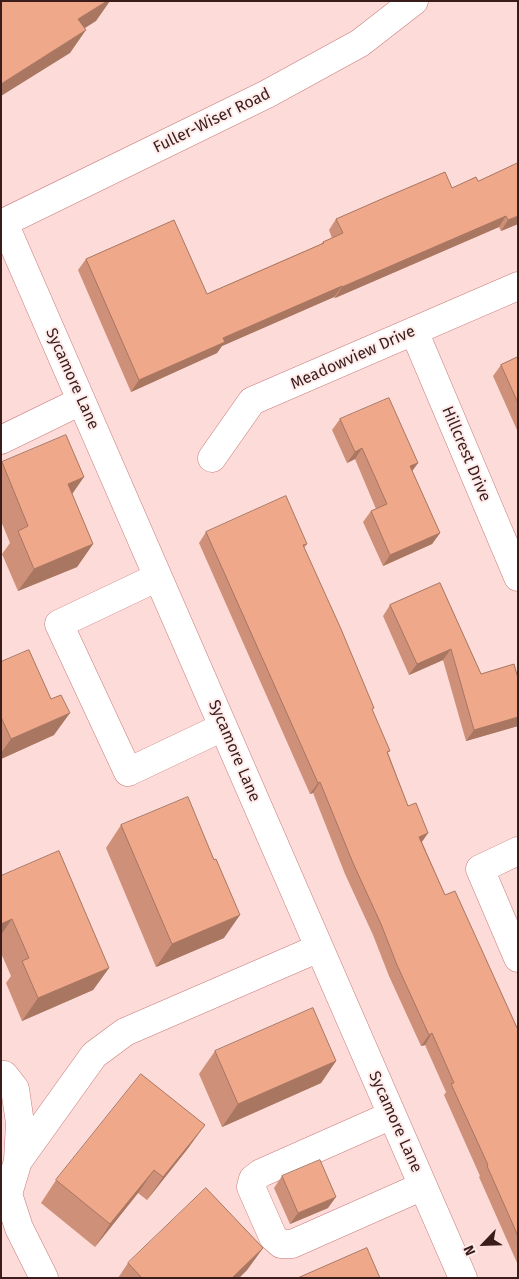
<!DOCTYPE html>
<html>
<head>
<meta charset="utf-8">
<style>
	body { margin:0 }
	#map { position:relative; width:519px; height:1279px; overflow:hidden; background:#fcdbd8; font-family:"Fira Sans",sans-serif }
	canvas { display:block }
	.frame { position:absolute; inset:0; border:2px solid #3a1c1b; pointer-events:none }
	.north { position:absolute; left:459px; top:1219px; width:50px; height:50px; -webkit-text-stroke:4px #feeceb; paint-order:stroke; rotate:246deg; font-size:14px; font-weight:700; line-height:20px; text-align:center; color:#3a1c1b }
	.north::after { content:''; display:block; margin:auto; width:18px; height:22px; background:#3a1c1b; clip-path:polygon(50% 0,100% 100%,50% 72%,0 100%) }
</style>
</head>
<body>
<div id="map">
<canvas width="519" height="1279"></canvas>
<div class="frame"></div>
<div class="north">N</div>
</div>
<script>
const ctx = document.querySelector('canvas').getContext('2d');
ctx.lineJoin = 'round';
function trace(path, color, width, dash) {
  ctx.strokeStyle = color;
  ctx.lineWidth = width;
  ctx.lineCap = dash ? 'butt' : 'round';
  ctx.setLineDash(dash || []);
  ctx.stroke(path);
}
function paint(path, color) {
  ctx.fillStyle = color;
  ctx.fill(path, 'evenodd');
}
function drawText(font, color, halo, rows, align = 'center') {
  ctx.font = font + ' "Fira Sans",sans-serif';
  ctx.lineWidth = 4;
  ctx.setLineDash([]);
  ctx.textBaseline = 'middle';
  ctx.strokeStyle = halo;
  ctx.fillStyle = color;
  for (const [text, x, y, turn = 0] of rows) {
    ctx.save();
    ctx.translate(x, y);
    ctx.rotate((+turn || 0) * Math.PI / 180);
    ctx.textAlign = isNaN(turn) ? turn : align;
    if (halo) ctx.strokeText(text, 0, 0);
    ctx.fillText(text, 0, 0);
    ctx.restore();
  }
}
const minor = new Path2D(`
	M 4,223 L 463,1278
	M 1,224 L 267,94 L 360,43 L 414,1
	M 414,331 L 518,577
	M 1,440 L 81,401
	M 212,458 L 252,401 L 518,286
	M 158,577 L 59,624 L 128,772 L 223,727
	M 518,851 L 480,869 L 518,958
	M 1,1075 L 4,1075 L 15,1089 L 20,1123 L 18,1161
	M 392,1115 L 261,1173 L 253,1179 L 251,1187 L 273,1237 L 281,1244 L 292,1244 L 423,1186
	M 44,1278 L 19,1228 L 8,1194 L 18,1161 L 94,1055 L 125,1032 L 319,948`);
const wall = new Path2D(`
	M 478,181 L 518,224 L 501,231 L 499,227 L 335,298 L 334,297 L 222,346 L 217,353 L 131,392 L 78,270 L 86,259 L 207,294 L 321,244 L 323,242 L 332,238 L 329,230 L 336,219 Z
	M 518,357 L 518,430 L 517,430 L 493,376 L 501,365 Z
	M 340,419 L 418,463 L 412,471 L 440,533 L 432,544 L 383,566 L 363,522 L 371,511 L 376,509 L 355,459 L 347,463 L 332,430 Z
	M 2,462 L 72,494 L 93,544 L 77,567 L 18,591 L 2,554 L 10,543 L 1,521 Z
	M 206,532 L 307,544 L 304,548 L 372,710 L 408,806 L 428,833 L 422,842 L 445,895 L 518,1030 L 518,1265 L 479,1177 L 480,1176 L 444,1095 L 446,1092 L 425,1045 L 421,1046 L 389,976 L 373,935 L 345,874 L 313,793 L 310,794 L 199,543 Z
	M 440,583 L 481,674 L 518,678 L 518,726 L 466,741 L 443,660 L 409,675 L 383,616 L 390,605 Z
	M 1,662 L 54,735 L 1,759 Z
	M 121,825 L 224,938 L 156,967 L 106,848 Z
	M 1,876 L 109,968 L 93,990 L 22,1021 L 6,983 L 11,976 L 1,953 Z
	M 215,1051 L 336,1061 L 321,1083 L 222,1127 L 199,1074 Z
	M 189,1147 L 147,1200 L 138,1193 L 95,1247 L 41,1203 L 56,1180 Z
	M 282,1176 L 328,1208 L 290,1224 L 274,1188 Z
	M 263,1248 L 247,1270 L 239,1278 L 118,1278 L 128,1263 Z`);
const shadedWall = new Path2D(`
	M 107,1 L 110,1 L 96,21 L 63,42 L 78,19 Z
	M 86,30 L 70,53 L 1,96 L 1,84 Z
	M 506,216 L 499,227 L 335,298 L 342,287 Z
	M 518,216 L 518,224 L 501,231 L 508,220 Z
	M 342,286 L 334,297 L 222,346 L 217,353 L 131,392 L 139,380 L 223,338 Z
	M 362,448 L 355,459 L 347,463 L 355,452 Z
	M 418,463 L 410,474 L 410,466 Z
	M 84,477 L 68,500 L 68,484 Z
	M 440,533 L 432,544 L 383,566 L 390,555 Z
	M 93,544 L 77,567 L 18,591 L 34,569 Z
	M 451,649 L 443,660 L 409,675 L 417,664 Z
	M 70,713 L 54,735 L 1,759 L 1,753 L 11,739 Z
	M 518,717 L 518,726 L 466,741 L 474,730 Z
	M 320,782 L 313,793 L 310,794 L 318,783 Z
	M 428,833 L 420,844 L 419,837 Z
	M 240,915 L 224,938 L 156,967 L 172,944 Z
	M 12,919 L 1,935 L 1,924 Z
	M 109,968 L 93,990 L 22,1021 L 38,998 Z
	M 432,1033 L 425,1045 L 421,1046 L 429,1035 Z
	M 336,1061 L 321,1083 L 222,1127 L 238,1104 Z
	M 205,1125 L 189,1147 L 147,1200 L 163,1177 Z
	M 154,1170 L 138,1193 L 95,1247 L 110,1224 Z
	M 336,1197 L 328,1208 L 290,1224 L 298,1213 Z
	M 263,1248 L 247,1270 L 239,1278 L 232,1278 Z`);
const building = new Path2D(`
	M 1,1 L 107,1 L 78,19 L 86,30 L 1,84 Z
	M 518,163 L 518,216 L 508,220 L 506,216 L 342,287 L 342,286 L 223,338 L 225,342 L 139,380 L 86,259 L 174,220 L 207,294 L 324,243 L 323,242 L 343,233 L 336,219 L 384,198 L 445,172 L 452,188 L 476,177 L 478,181 Z
	M 518,357 L 518,403 L 501,365 Z
	M 389,398 L 418,463 L 410,466 L 440,533 L 390,555 L 371,511 L 387,504 L 362,448 L 355,452 L 340,419 Z
	M 66,435 L 84,477 L 68,484 L 93,544 L 34,569 L 18,531 L 28,526 L 2,462 Z
	M 286,496 L 307,544 L 303,545 L 341,629 L 374,708 L 372,709 L 390,751 L 387,752 L 408,806 L 416,803 L 428,833 L 419,837 L 445,895 L 455,891 L 518,1030 L 518,1236 L 487,1166 L 488,1165 L 451,1084 L 454,1083 L 432,1033 L 429,1035 L 397,965 L 381,924 L 353,863 L 320,782 L 318,783 L 206,532 Z
	M 440,583 L 481,674 L 514,664 L 518,678 L 518,717 L 474,730 L 451,649 L 417,664 L 390,605 Z
	M 29,650 L 51,699 L 61,695 L 70,713 L 11,739 L 1,717 L 1,662 Z
	M 188,797 L 214,860 L 216,859 L 240,915 L 172,944 L 121,825 Z
	M 59,851 L 109,968 L 38,998 L 22,961 L 29,958 L 12,919 L 1,924 L 1,876 Z
	M 313,1008 L 336,1061 L 238,1104 L 215,1051 Z
	M 141,1074 L 205,1125 L 163,1177 L 154,1170 L 110,1224 L 56,1180 Z
	M 320,1160 L 336,1197 L 298,1213 L 282,1176 Z
	M 206,1188 L 263,1248 L 232,1278 L 142,1278 L 128,1263 Z
	M 367,1248 L 380,1278 L 298,1278 Z`);
const streetNames = [
	["Fuller-Wiser Road",212,121,-26],
	["Meadowview Drive",353,358,-24],
	["Sycamore Lane",72,379,66],
	["Hillcrest Drive",466,454,67],
	["Sycamore Lane",234,751,67],
	["Sycamore Lane",395,1122,66]
];
trace(minor, '#c87c79', 29);
trace(minor, '#fff', 28);
paint(wall, '#ce9078');
paint(shadedWall, '#a87661');
paint(building, '#f0a88b');
trace(building, '#a87661', 1);
drawText('16px', '#3a1c1b', '#feeceb', streetNames);
</script>
</body>
</html>
